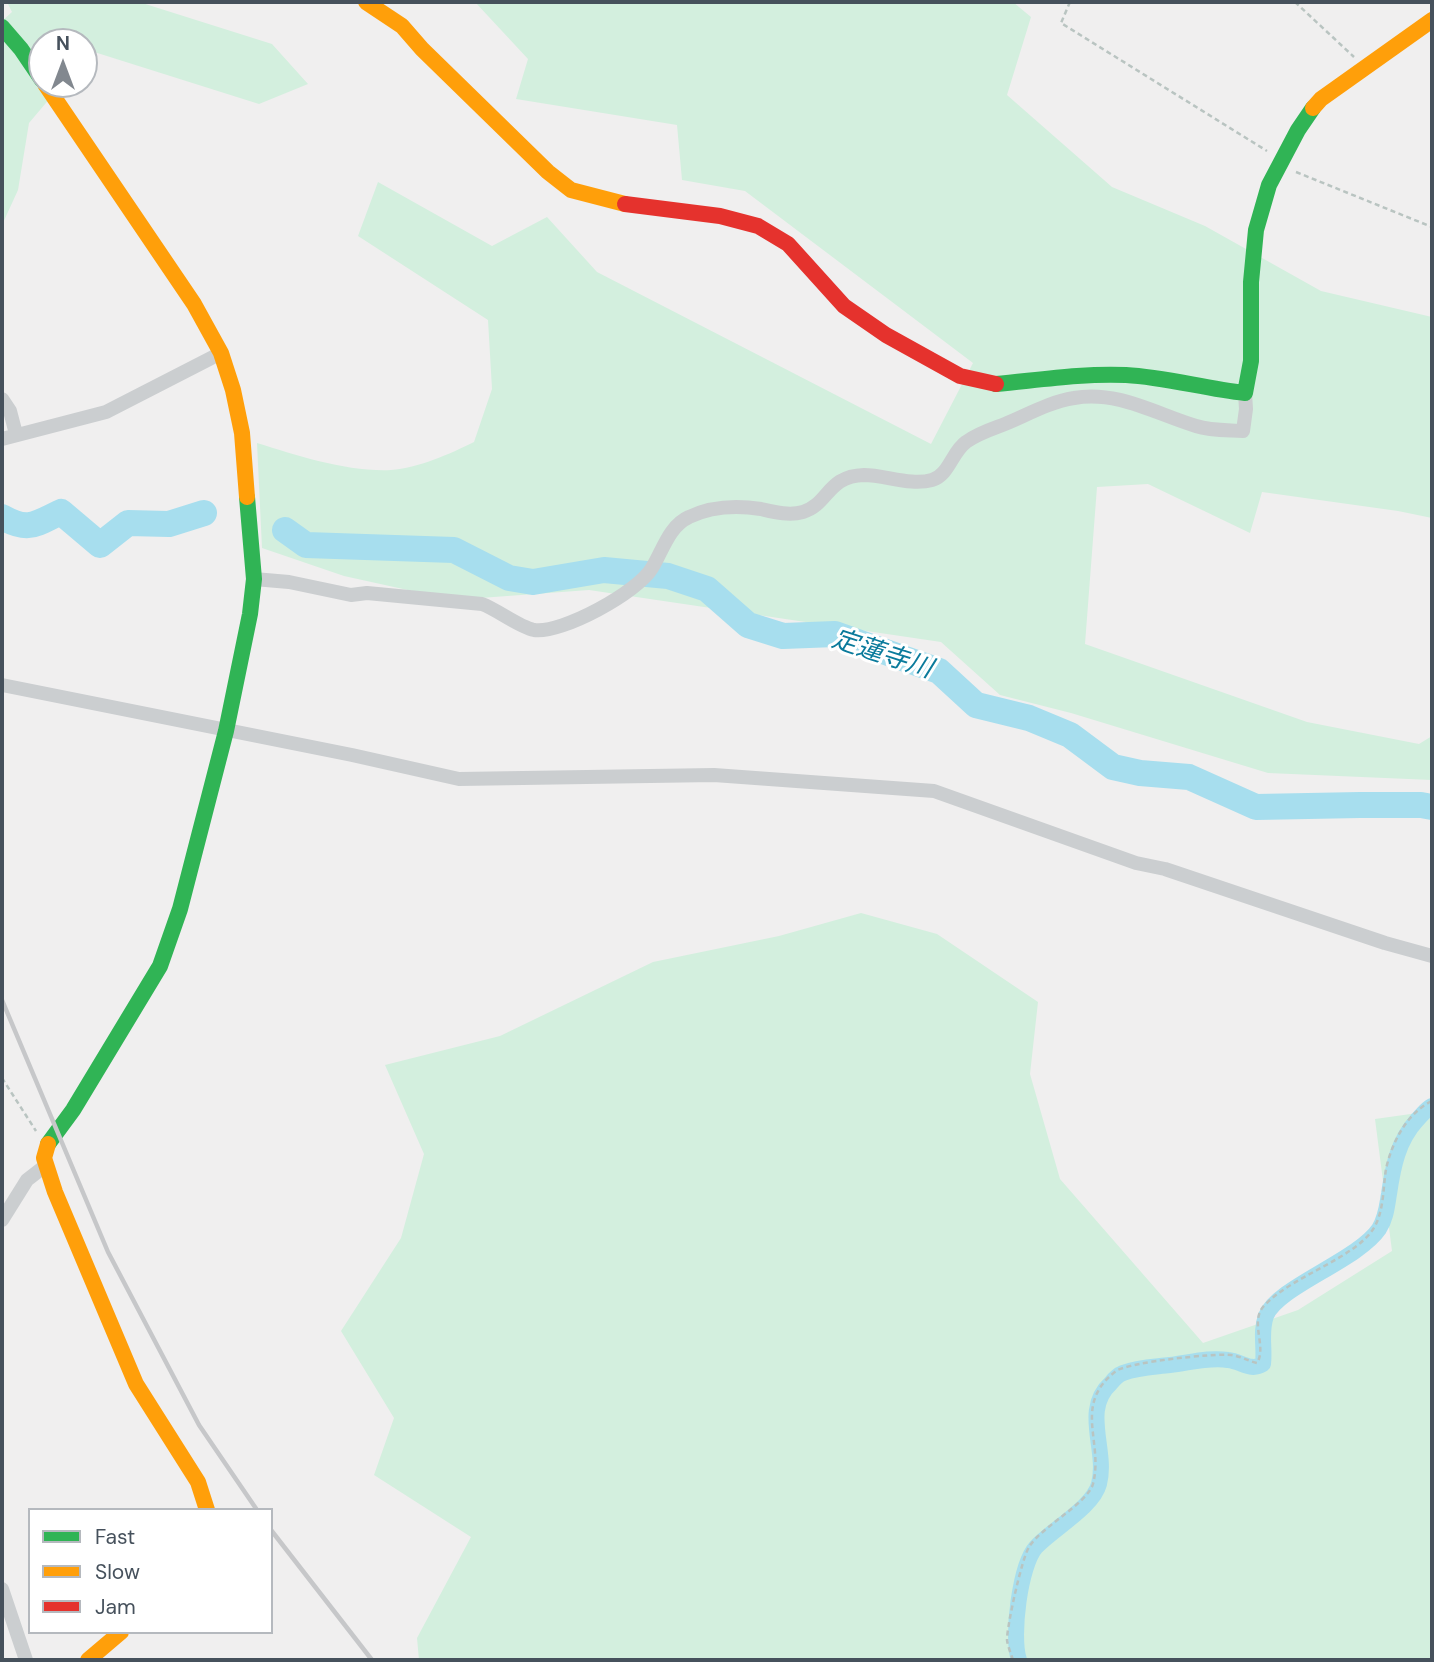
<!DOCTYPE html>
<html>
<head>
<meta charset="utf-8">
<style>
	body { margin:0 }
	#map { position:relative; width:1434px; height:1662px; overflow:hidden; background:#f0efef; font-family:"DM Sans",sans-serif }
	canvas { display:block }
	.frame { position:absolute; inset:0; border:4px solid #46515c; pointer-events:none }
	.legend { position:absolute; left:28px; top:1508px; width:245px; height:126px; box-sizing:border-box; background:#fff; border:2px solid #b5b9be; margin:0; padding:9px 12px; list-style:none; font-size:21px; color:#46515c }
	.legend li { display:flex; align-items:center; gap:14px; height:35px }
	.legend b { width:35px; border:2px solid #b5b9be }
	.north { position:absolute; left:28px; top:28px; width:70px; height:70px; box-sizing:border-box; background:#fff; border:2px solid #b5b9be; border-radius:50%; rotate:0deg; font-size:19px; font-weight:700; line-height:28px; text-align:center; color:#46515c }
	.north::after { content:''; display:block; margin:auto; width:24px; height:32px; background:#82888f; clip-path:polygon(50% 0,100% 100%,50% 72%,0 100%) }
</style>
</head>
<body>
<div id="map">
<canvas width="1434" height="1662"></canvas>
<div class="frame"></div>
<ul class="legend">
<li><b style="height:9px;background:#30b455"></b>Fast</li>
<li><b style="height:9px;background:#ff9f0a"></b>Slow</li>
<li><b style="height:9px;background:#e5322d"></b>Jam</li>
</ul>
<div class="north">N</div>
</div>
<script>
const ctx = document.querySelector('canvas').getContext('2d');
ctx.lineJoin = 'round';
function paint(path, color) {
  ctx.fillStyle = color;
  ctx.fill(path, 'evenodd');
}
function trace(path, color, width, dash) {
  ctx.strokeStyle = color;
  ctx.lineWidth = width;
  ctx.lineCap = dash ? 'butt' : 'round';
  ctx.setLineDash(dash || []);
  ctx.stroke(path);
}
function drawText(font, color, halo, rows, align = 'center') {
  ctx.font = font + ' "DM Sans","Noto Sans JP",sans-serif';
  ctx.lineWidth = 6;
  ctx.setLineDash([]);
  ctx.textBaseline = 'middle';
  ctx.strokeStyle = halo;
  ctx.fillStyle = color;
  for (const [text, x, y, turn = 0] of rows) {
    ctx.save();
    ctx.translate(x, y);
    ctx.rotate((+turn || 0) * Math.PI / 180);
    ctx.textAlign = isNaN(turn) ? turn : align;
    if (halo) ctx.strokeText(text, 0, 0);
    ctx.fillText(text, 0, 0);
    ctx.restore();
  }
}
const green = new Path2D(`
	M 7,2 L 139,2 L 272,44 L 308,84 L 259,104 L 91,51 L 84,59 L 84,42 L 42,42 L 42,84 L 62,84 L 29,123 L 18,190 L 2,225 L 2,21 L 12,12 Z
	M 475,2 L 1013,2 L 1031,17 L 1007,95 L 1112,187 L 1205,226 L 1321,291 L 1432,317 L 1432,518 L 1398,511 L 1262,492 L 1250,533 L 1148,484 L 1097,487 L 1085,644 L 1307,722 L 1419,744 L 1432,736 L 1432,780 L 1268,773 L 1071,713 L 1000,695 L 941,642 L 589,590 L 453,600 L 344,576 L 262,548 L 257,443 C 299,456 347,472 391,470 C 418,468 450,454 474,442 L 492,389 L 488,320 L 358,236 L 378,182 L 492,246 L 547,217 L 597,272 L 931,444 L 973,363 L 745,191 L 682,180 L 677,125 L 516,99 L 528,59 Z
	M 861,913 L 937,934 L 1038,1002 L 1030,1074 L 1060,1179 L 1203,1343 L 1298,1310 L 1392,1251 L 1375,1119 L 1432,1111 L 1432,1660 L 419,1660 L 417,1638 L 471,1537 L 374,1475 L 394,1418 L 341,1331 L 401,1238 L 424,1154 L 385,1065 L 500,1036 L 653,962 L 779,936 Z`);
const canal = new Path2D(`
	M 1019,1660 C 1011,1637 1020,1565 1036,1547 C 1054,1528 1093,1507 1099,1484 C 1108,1450 1081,1410 1111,1383 C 1114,1379 1118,1375 1123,1373 C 1138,1367 1153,1367 1170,1365 C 1189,1363 1208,1357 1228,1360 C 1241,1361 1250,1372 1263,1364 C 1265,1348 1260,1332 1266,1316 C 1277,1287 1357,1261 1379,1229 C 1386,1218 1387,1206 1389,1194 C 1393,1166 1398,1141 1417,1120 C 1422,1115 1426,1109 1432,1106`);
const river = new Path2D(`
	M 2,517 C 29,532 35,524 61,512 L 100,545 L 128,523 L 169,524 L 204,513
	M 285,530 L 306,545 L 454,550 L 509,578 L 533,582 L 604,570 L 668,576 L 707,589 L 748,625 L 783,636 L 835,634 L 939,671 L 976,705 L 1029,718 L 1070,735 L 1113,767 L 1140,773 L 1189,777 L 1256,807 L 1360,805 L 1421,805 L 1432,807`);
const path = new Path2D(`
	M 1070,2 L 1061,23 L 1267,151
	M 1295,2 L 1354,57
	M 1296,172 L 1432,227
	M 2,1078 L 36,1131
	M 1013,1660 C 1011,1654 1008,1647 1007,1640 C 1007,1625 1022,1558 1029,1547 C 1042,1526 1087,1504 1093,1484 C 1104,1441 1072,1405 1116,1371 C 1129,1362 1215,1353 1231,1355 C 1240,1356 1248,1361 1257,1363 C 1267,1347 1250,1323 1263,1307 C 1290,1276 1358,1258 1375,1226 C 1384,1209 1383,1188 1386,1169 C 1392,1142 1407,1113 1432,1101`);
const street = new Path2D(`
	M 2,399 L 10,411 L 16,434
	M 2,439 L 106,412 L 221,353
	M 254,579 L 289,582 L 351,595 L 367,593 L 482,604 C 498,610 519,627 534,630 C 562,634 638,592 652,568 C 663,550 669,526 689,517 C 712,506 735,505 761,509 C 774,512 789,516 803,512 C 829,504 827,476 864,475 C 885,475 911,486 932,480 C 949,475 952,452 966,442 C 978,433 992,429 1005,424 C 1027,415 1049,402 1074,398 C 1117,390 1156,414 1196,426 C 1211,431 1228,430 1243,431 L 1246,409 L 1245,393
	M 2,685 L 352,755 L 459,779 L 714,775 L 934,791 L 1136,863 L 1165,869 L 1385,943 L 1432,956
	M 2,1220 L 27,1180 L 45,1166
	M 2,1589 L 26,1660`);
const fast = new Path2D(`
	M 2,27 L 21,49 L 42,80
	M 996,384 C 1039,380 1083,373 1126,375 C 1166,377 1205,389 1245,393 L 1251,361 L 1251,282 L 1256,230 L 1269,185 L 1298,130 L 1313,108
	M 48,1144 L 73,1110 L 160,966 L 180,909 L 226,731 L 250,614 L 254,579 L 247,497`);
const slow = new Path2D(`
	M 366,2 L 402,26 L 422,49 L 548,172 L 571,190 L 625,204
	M 45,84 L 194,304 L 221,353 L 233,390 L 242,433 L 247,497
	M 1313,108 L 1321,99 L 1432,20
	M 48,1144 L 44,1158 L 55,1192 L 136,1384 L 198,1482 L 207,1510
	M 88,1660 L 121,1632`);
const jam = new Path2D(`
	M 625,204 L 720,216 L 758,226 L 788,244 L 844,306 L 886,335 L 960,376 L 996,384`);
const rail = new Path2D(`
	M 2,1000 L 108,1252 L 199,1425 L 257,1510
	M 271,1530 L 372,1660`);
const waterNames = [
	["定蓮寺川",882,655,18]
];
paint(green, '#d3efde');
trace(canal, '#a7deee', 16);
trace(river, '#a7deee', 26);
trace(path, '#b9c4c1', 2.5, [5, 3.5]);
trace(street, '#cbced0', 14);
trace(fast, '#30b455', 16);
trace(slow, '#ff9f0a', 16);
trace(jam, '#e5322d', 16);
trace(rail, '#c6c7c9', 4.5);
drawText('italic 26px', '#0b7b9c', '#fff', waterNames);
</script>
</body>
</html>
